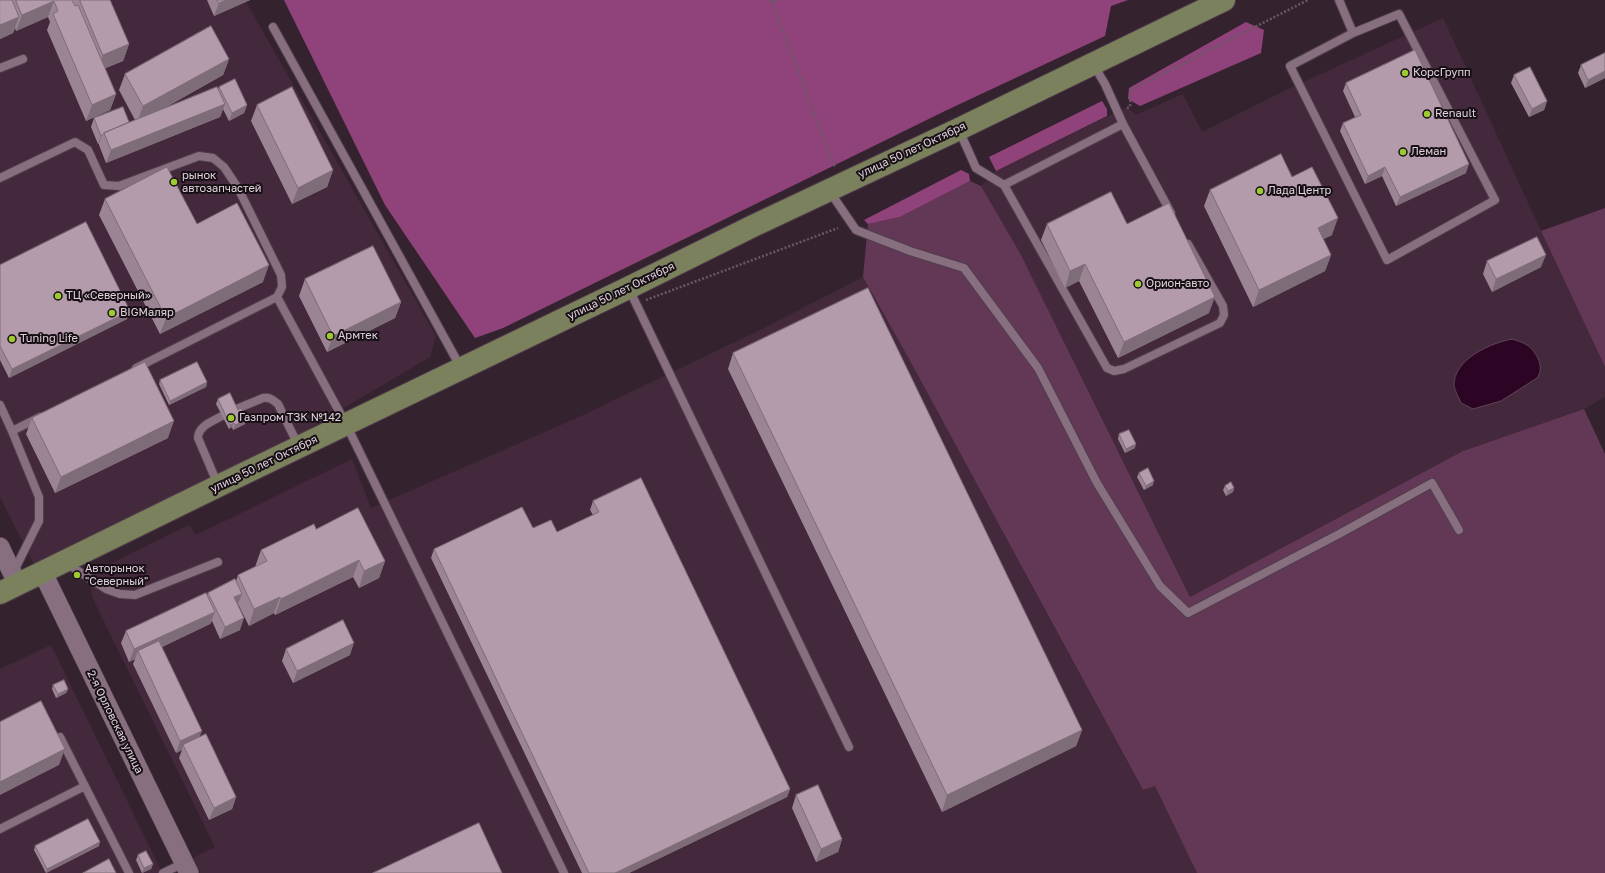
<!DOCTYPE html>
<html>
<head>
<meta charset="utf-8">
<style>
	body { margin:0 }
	canvas { display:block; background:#35222f }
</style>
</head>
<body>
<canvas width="1605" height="873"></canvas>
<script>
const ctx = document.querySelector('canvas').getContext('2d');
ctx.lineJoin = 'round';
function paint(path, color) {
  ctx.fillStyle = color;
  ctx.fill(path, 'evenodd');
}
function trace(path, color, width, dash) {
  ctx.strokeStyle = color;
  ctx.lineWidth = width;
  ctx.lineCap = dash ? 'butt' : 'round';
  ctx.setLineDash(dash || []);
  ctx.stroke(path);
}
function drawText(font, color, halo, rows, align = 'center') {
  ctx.font = font + ' "Golos Text",sans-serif';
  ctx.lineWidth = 4;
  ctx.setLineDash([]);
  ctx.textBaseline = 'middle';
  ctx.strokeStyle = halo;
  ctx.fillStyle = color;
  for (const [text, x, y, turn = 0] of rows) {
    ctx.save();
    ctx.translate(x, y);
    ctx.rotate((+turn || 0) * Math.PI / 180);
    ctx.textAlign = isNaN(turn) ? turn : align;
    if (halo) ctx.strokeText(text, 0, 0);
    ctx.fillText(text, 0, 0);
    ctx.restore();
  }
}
const built = new Path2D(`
	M 0,0 L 245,0 L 436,336 L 430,357 L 288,441 L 34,564 L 0,497 Z
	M 1443,18 L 1541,231 L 1605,367 L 1605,397 L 1584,409 L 1463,451 L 1190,597 L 1020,253 L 981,186 L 996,171 L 1127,107 L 1136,115 L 1183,94 L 1202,132 L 1284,91 Z
	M 863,277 L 909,359 L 1142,789 L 1155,785 L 1197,873 L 200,873 L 193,858 L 215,847 L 93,599 L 88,575 L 189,525 L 196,535 L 352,459 L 371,508 L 579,417 L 760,330 Z
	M 51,645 L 154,856 L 162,873 L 0,873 L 0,669 Z`);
const green = new Path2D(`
	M 970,181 L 981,186 L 1020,253 L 1190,597 L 1463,451 L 1584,409 L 1605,454 L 1605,873 L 1197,873 L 1155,786 L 1143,790 L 909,359 L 863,277 L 868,224 L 900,217 Z
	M 1605,208 L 1605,367 L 1541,231 Z`);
const forest = new Path2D(`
	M 284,0 L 1128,0 L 1111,6 L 1105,36 L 947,110 L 503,328 L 475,338 L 385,205 Z
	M 1246,22 L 1264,30 L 1261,53 L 1140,106 L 1128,99 L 1129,88 Z
	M 1102,101 L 1107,109 L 1107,116 L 996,171 L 989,157 Z
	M 961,170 L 969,174 L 970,181 L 900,217 L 868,224 L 864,220 Z`);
const water = new Path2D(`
	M 1512,339 C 1517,341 1523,342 1527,345 C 1537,352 1545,368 1537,378 L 1501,401 L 1473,409 L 1461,403 C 1459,398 1455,391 1454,386 C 1453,359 1491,343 1512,339 Z`);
const path = new Path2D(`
	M 771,0 L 835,168
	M 772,2 L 780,0
	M 1127,108 L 1130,107 L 1131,90 L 1308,0
	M 646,300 L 838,228`);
const service = new Path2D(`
	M 1339,0 L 1353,33
	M 1399,14 L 1495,200 L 1387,260 L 1290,66 L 1353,33 Z
	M 273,27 L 461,368
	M 1093,64 L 1105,84 L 1123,124 L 1171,213
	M 0,68 L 23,59
	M 959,130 L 976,168 L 1004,185 L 1107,368 L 1114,371 L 1124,369 L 1220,323 L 1224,315 L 1223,306 L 1188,244
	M 0,178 L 75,142 L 88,150 L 104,185 L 119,186 L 199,156 L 213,158 L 224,167 L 238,188 L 281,275 L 282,287 L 277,297 L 136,368
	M 1004,185 L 1123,124
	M 830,192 L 856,230 L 910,251 L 964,268 L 1038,368 L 1097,483 L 1160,586 L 1188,613 L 1339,534 L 1432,483 L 1459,530
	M 629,289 L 849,747
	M 277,297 L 346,424 L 564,873
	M 0,405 L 12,431
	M 234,410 L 263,398 C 270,397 273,400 278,404 L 299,447
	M 218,485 L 198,438 C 198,426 213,421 222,416
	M 66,563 L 106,589 L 120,594 L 135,595 L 218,562
	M 13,573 L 39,521 L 39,497 L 12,431 L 40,417
	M 60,737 L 129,873
	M 0,829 L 85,786
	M 163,873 L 184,863`);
const tertiary = new Path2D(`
	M 0,547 L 18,585
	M 42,571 L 189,873`);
const primary = new Path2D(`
	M 0,593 L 218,486 L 628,288 L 753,226 L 959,129 L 1224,0`);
const wall = new Path2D(`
	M 0,0 L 110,0 L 129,44 L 123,61 L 105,68 L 116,94 L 110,110 L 86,121 L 47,30 L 50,22 L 48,17 L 16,31 L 15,28 L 13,33 L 0,39 Z
	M 207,0 L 250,0 L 214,16 Z
	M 1605,53 L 1605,78 L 1585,88 L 1578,73 L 1581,65 Z
	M 229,59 L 223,75 L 161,110 L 218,89 L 219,87 L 247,105 L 244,113 L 229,121 L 223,109 L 220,117 L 106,163 L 99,145 L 99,144 L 98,144 L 91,127 L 94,118 L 129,122 L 135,120 L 119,90 L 125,74 Z
	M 1514,75 L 1547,101 L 1544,110 L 1529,117 L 1511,83 Z
	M 1346,83 L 1466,173 L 1396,206 L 1382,176 L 1365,184 L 1340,131 L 1343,123 L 1355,117 L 1343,91 Z
	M 257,105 L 333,170 L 327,187 L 292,204 L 251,121 Z
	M 1292,177 L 1332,235 L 1323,239 L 1331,255 L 1325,271 L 1253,307 L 1204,206 L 1210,190 Z
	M 105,199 L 197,224 L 263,282 L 160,334 L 99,215 Z
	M 1047,224 L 1127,224 L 1209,313 L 1118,358 L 1079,281 L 1065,288 L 1041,240 Z
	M 1487,261 L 1541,267 L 1492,292 L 1483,274 Z
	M 0,265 L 127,319 L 9,378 L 0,360 Z
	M 305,279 L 401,302 L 395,318 L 327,352 L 299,296 Z
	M 733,353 L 1082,730 L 1076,746 L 942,812 L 728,369 Z
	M 160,380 L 207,382 L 206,387 L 169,405 L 159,384 Z
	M 218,399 L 238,410 L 245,424 L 233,430 L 232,427 L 229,429 L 216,404 Z
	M 32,418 L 168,438 L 55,493 L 26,434 Z
	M 1119,434 L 1135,448 L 1125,453 L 1118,439 Z
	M 1139,473 L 1153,485 L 1144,490 L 1137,477 Z
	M 1225,486 L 1234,488 L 1233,492 L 1226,496 L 1223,490 Z
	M 593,501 L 790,789 L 787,797 L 629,873 L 582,873 L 431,558 L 434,549 L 533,528 L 557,532 L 593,515 L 590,510 Z
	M 316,529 L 385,561 L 379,578 L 359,588 L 353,577 L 275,615 L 274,613 L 249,626 L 238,604 L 240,630 L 220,639 L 212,621 L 210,624 L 162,647 L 199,738 L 236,797 L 232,809 L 209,820 L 179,758 L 182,750 L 176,753 L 133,664 L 135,659 L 129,662 L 121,643 L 126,631 L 207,595 L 208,593 L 236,581 L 238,575 L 255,567 L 261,550 Z
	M 286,649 L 350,655 L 293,683 L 282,661 Z
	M 53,685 L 68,689 L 66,693 L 56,698 L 52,689 Z
	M 796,795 L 842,839 L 838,852 L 816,862 L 792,808 Z
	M 35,846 L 99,846 L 46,873 L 34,850 Z
	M 138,855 L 153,864 L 151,869 L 142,873 L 136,860 Z`);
const shadedWall = new Path2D(`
	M 226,0 L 250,0 L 214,16 L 219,3 Z
	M 54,1 L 48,17 L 16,31 L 22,15 Z
	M 19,17 L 13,33 L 0,39 L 0,25 Z
	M 129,44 L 123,61 L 97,72 L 103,55 Z
	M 229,59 L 223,75 L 137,123 L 143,106 Z
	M 1605,71 L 1605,78 L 1585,88 L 1588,80 Z
	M 116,94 L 110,110 L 86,121 L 92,105 Z
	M 1547,101 L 1544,110 L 1529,117 L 1532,109 Z
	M 225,104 L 220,117 L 106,163 L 111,150 Z
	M 247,105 L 244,113 L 229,121 L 232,113 Z
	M 102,135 L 99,144 L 98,144 L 101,136 Z
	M 1469,164 L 1466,173 L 1396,206 L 1400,197 Z
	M 1385,167 L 1382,176 L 1365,184 L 1368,176 Z
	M 333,170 L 327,187 L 292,204 L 298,188 Z
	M 1338,218 L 1332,235 L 1312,245 L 1318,228 Z
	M 1331,255 L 1325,271 L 1253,307 L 1259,290 Z
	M 1546,255 L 1541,267 L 1492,292 L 1496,279 Z
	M 1085,264 L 1079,281 L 1065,288 L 1070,271 Z
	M 269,265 L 263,282 L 160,334 L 166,318 Z
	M 1215,297 L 1209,313 L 1118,358 L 1124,342 Z
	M 401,302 L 395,318 L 327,352 L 333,336 Z
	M 130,311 L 127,319 L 9,378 L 12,369 Z
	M 207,382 L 206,387 L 169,405 L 170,401 Z
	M 247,420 L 245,424 L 233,430 L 235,425 Z
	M 174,421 L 168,438 L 55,493 L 61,477 Z
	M 234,423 L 232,427 L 229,429 L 230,425 Z
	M 1136,444 L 1135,448 L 1125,453 L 1126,449 Z
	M 1154,481 L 1153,485 L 1144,490 L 1146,486 Z
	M 1234,488 L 1233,492 L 1226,496 L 1228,491 Z
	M 359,560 L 353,577 L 275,615 L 281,599 Z
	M 385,561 L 379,578 L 359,588 L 364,571 Z
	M 242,594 L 237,606 L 234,597 Z
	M 280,597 L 274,613 L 249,626 L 254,609 Z
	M 215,612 L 210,624 L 141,657 L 138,651 L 135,659 L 129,662 L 134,649 Z
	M 244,618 L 240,630 L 220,639 L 225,627 Z
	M 354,643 L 350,655 L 293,683 L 297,671 Z
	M 68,689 L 66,693 L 56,698 L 58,694 Z
	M 1082,730 L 1076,746 L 942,812 L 947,795 Z
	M 202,731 L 197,743 L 183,745 L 182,750 L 176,753 L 180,741 Z
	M 65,749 L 59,765 L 0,795 L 0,782 Z
	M 790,789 L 787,797 L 629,873 L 615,873 Z
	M 236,797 L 232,809 L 209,820 L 214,808 Z
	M 842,839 L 838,852 L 816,862 L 821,849 Z
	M 100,842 L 99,846 L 46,873 L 47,869 Z
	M 153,864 L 151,869 L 142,873 L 144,868 Z`);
const building = new Path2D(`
	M 0,0 L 12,0 L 19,17 L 0,25 Z
	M 16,0 L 72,0 L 75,6 L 78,5 L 116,94 L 92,105 L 53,14 L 58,11 L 54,1 L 22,15 Z
	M 80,0 L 110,0 L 129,44 L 103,55 Z
	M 217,0 L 226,0 L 219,3 Z
	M 211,26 L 229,59 L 143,106 L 125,74 Z
	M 1415,50 L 1469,164 L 1400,197 L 1385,167 L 1368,176 L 1343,123 L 1361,115 L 1346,83 Z
	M 1605,53 L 1605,71 L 1588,80 L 1581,65 Z
	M 1530,67 L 1547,101 L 1532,109 L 1514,75 Z
	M 235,79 L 247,105 L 232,113 L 219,87 Z
	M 217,87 L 225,104 L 111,150 L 104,133 Z
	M 292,87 L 333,170 L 298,188 L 257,105 Z
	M 123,107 L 129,122 L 104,133 L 101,136 L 94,118 Z
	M 1281,154 L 1292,177 L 1312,167 L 1338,218 L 1318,228 L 1331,255 L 1259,290 L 1210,190 Z
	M 167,167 L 197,224 L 237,203 L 269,265 L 166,318 L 105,199 Z
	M 1111,192 L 1127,224 L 1169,203 L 1215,297 L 1124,342 L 1085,264 L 1070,271 L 1047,224 Z
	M 86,222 L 130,311 L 12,369 L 0,346 L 0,265 Z
	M 1537,237 L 1546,255 L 1496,279 L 1487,261 Z
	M 373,246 L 401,302 L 333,336 L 305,279 Z
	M 868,288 L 1082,730 L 947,795 L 733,353 Z
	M 145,362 L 174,421 L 61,477 L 32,418 Z
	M 197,362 L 207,382 L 170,401 L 160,380 Z
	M 230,393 L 238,410 L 241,408 L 247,420 L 235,425 L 234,423 L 230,425 L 218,399 Z
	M 1129,430 L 1136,444 L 1126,449 L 1119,434 Z
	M 1148,468 L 1154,481 L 1146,486 L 1139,473 Z
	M 641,478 L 790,789 L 615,873 L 589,873 L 434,549 L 522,507 L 533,528 L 551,520 L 557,532 L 599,512 L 593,501 Z
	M 1231,482 L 1234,488 L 1228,491 L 1225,486 Z
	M 358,508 L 385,561 L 364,571 L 359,560 L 281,599 L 280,597 L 254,609 L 238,575 L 267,561 L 261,550 L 314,524 L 316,529 Z
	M 235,579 L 242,594 L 234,597 L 244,618 L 225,627 L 208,593 Z
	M 206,593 L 215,612 L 134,649 L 126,631 Z
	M 343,620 L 354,643 L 297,671 L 286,649 Z
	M 159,641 L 202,731 L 180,741 L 138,651 Z
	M 64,680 L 68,689 L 58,694 L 53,685 Z
	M 41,701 L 65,749 L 0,782 L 0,722 Z
	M 206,734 L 236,797 L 214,808 L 183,745 Z
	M 818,785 L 842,839 L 821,849 L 796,795 Z
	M 88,819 L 100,842 L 47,869 L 35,846 Z
	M 479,823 L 502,873 L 373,873 Z
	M 146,851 L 153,864 L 144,868 L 138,855 Z
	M 109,859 L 116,873 L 83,873 Z`);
const markers = [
	[1405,73,4,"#9dca30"],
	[1427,114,4,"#9dca30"],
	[1403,152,4,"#9dca30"],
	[174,182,4,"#9dca30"],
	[1260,191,4,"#9dca30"],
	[1138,284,4,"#9dca30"],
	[58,296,4,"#9dca30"],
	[112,313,4,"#9dca30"],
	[330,336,4,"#9dca30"],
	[12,339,4,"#9dca30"],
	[231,418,4,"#9dca30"],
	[77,575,4,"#9dca30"]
];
const poiNames = [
	["КорсГрупп",1413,73],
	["Renault",1435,114],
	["Леман",1411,152],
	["рынок",182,176],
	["автозапчастей",182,189],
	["Лада Центр",1268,191],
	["Орион-авто",1146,284],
	["ТЦ «Северный»",66,296],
	["BIGМаляр",120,313],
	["Армтек",338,336],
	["Tuning Life",20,339],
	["Газпром ТЗК №142",239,418],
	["Авторынок",85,569],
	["\"Северный\"",85,582]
];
const streetNames = [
	["улица 50 лет Октября",912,150,-25],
	["улица 50 лет Октября",621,291,-26],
	["улица 50 лет Октября",264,464,-26],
	["2-я Орловская улица",115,722,64]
];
paint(built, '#43293b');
paint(green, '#633756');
paint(forest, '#90437b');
paint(water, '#2b0523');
trace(water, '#61435a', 1);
trace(service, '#4f3f4a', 10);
trace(tertiary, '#4f3f4a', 20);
trace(primary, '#4f3f4a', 24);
trace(path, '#695863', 2.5, [2, 2]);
trace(service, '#876f7f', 8);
trace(tertiary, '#876f7f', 19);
trace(primary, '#7c815d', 22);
paint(wall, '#9b8594');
paint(shadedWall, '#7e6c78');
paint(building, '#b49bac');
trace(building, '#7e6c78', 1);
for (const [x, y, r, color] of markers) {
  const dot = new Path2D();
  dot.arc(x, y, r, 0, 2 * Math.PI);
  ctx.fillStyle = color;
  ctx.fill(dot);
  trace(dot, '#170f15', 1.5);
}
drawText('11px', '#e0d3db', '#170f15', poiNames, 'left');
drawText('11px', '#e0d3db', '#170f15', streetNames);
</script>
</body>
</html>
